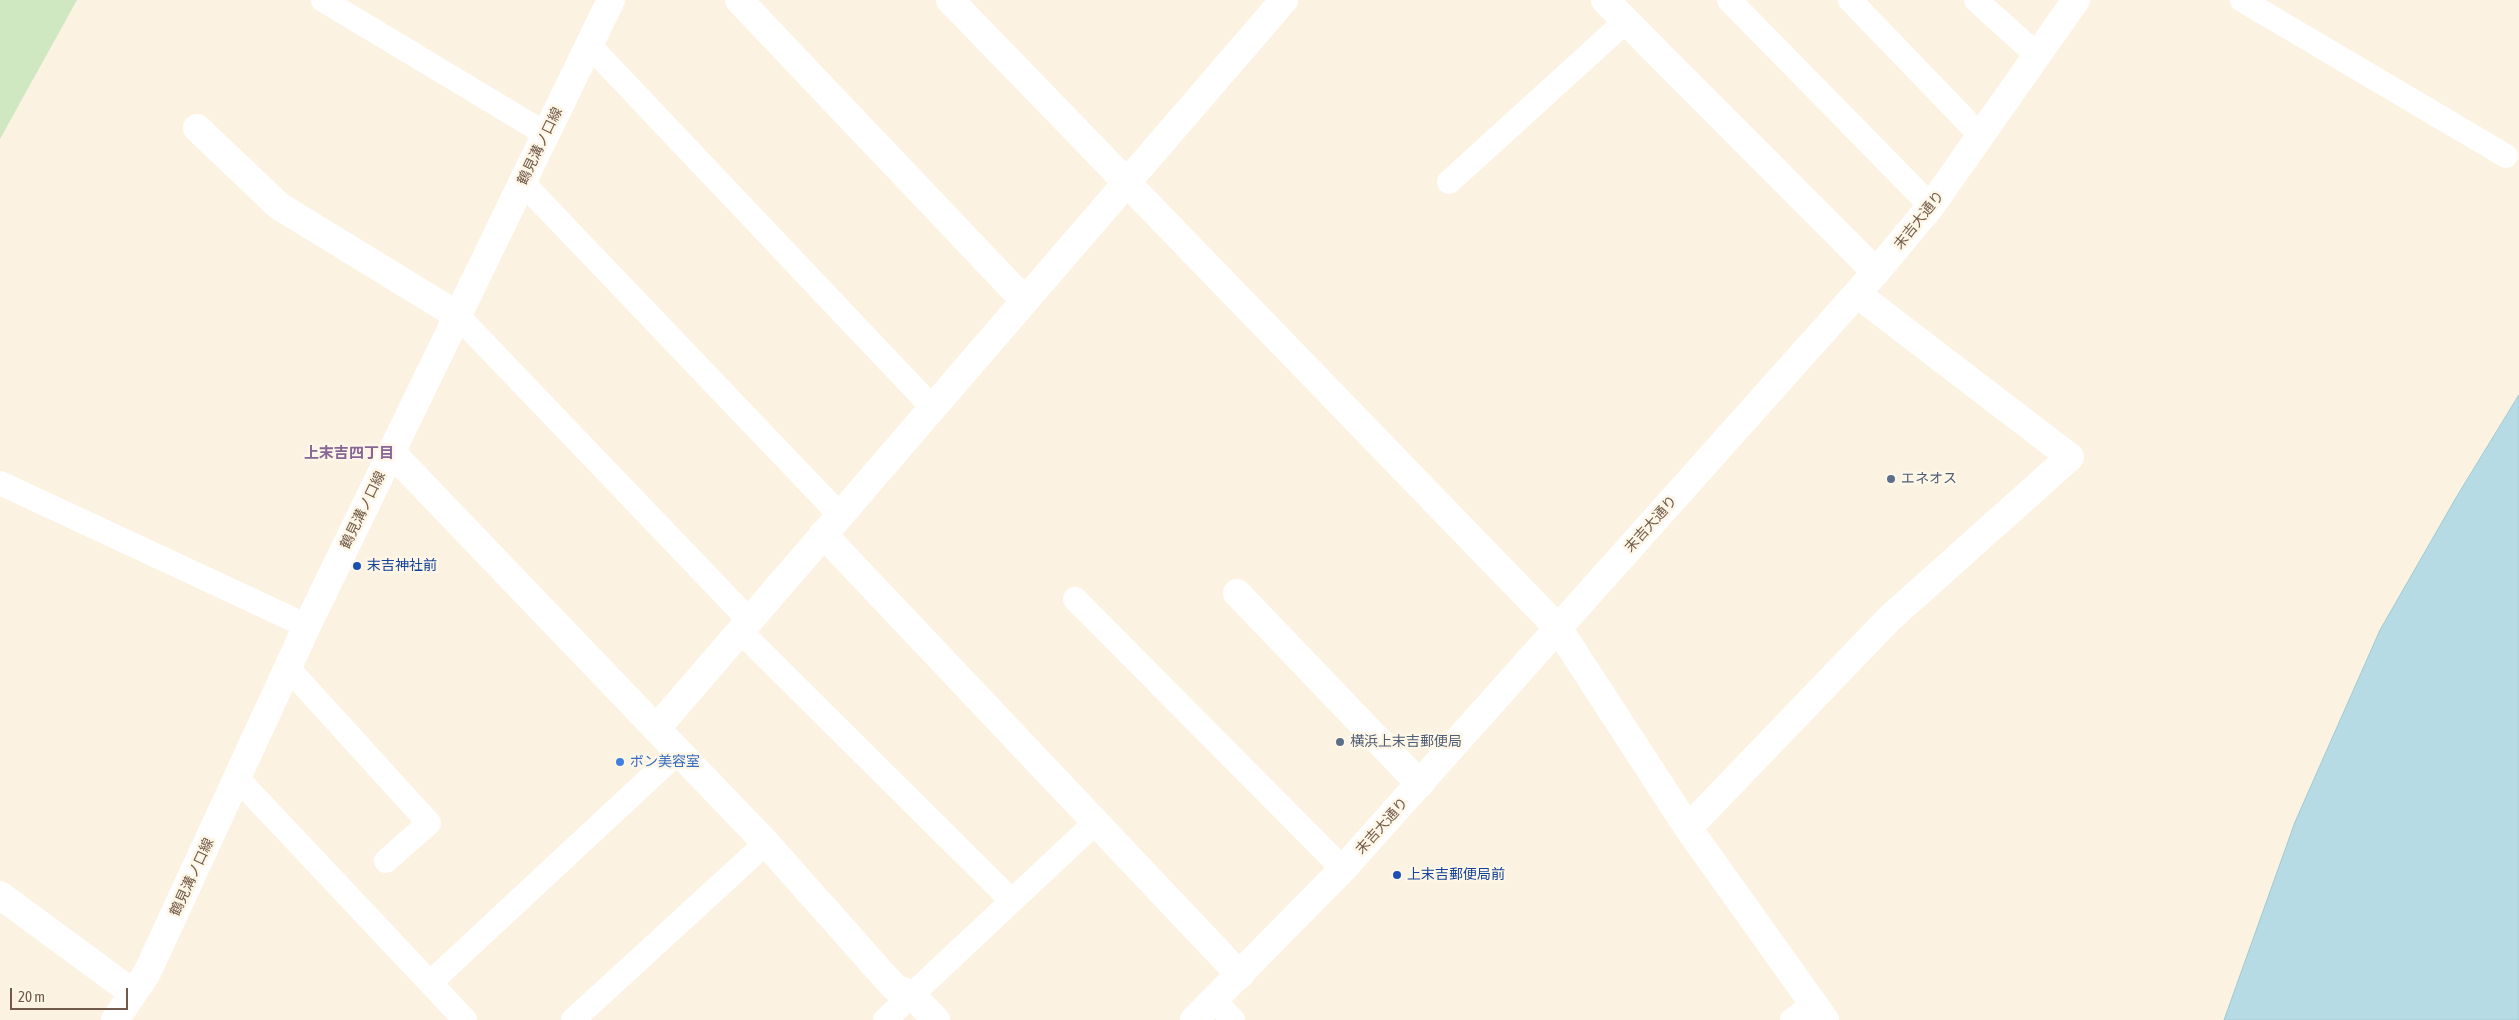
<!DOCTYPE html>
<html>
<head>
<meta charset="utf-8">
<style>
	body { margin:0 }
	#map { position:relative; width:2519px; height:1020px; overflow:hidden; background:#fbf2e1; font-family:"Asap Condensed",sans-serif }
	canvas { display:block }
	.scale { position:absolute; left:10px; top:988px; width:118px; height:22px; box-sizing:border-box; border:2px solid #715a49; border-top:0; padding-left:6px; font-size:15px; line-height:18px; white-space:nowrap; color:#715a49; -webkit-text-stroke:4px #fef6e7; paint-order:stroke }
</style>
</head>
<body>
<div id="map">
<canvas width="2519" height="1020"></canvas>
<div class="scale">20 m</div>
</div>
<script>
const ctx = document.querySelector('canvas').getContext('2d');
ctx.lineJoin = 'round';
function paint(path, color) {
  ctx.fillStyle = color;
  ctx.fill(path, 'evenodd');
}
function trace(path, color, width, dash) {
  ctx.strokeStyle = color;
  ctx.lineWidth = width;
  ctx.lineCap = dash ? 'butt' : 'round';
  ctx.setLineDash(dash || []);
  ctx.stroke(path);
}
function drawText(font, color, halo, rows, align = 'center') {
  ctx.font = font + ' "Asap Condensed","Noto Sans JP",sans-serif';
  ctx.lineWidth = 5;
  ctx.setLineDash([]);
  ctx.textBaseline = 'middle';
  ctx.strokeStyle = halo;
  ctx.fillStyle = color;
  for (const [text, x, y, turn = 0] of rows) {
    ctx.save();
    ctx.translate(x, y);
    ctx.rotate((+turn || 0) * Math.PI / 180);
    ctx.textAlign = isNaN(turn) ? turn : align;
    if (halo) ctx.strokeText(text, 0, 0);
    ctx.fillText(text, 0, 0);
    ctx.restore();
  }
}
const green = new Path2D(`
	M 0,0 L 77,0 L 0,139 Z`);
const water = new Path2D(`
	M 2519,395 L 2519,1020 L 2224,1020 L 2295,822 L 2380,630 L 2457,496 Z`);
const service = new Path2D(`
	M 323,0 L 546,134
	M 1729,0 L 1931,206
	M 1850,0 L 1981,136
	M 1976,0 L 2038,56
	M 2242,0 L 2506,156
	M 589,45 L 932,407
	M 522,182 L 840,515
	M 1449,182 L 1626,21
	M 457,315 L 749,620
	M 0,483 L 307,626
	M 1075,599 L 1343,869
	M 740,631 L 1012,901
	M 288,668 L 429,823 L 386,861
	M 237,778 L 465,1020
	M 430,983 L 678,752
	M 1214,1000 L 1233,1020
	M 573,1020 L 766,843
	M 885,1020 L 1096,822
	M 1792,1020 L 1814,1004`);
const minor = new Path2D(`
	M 739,0 L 1024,300
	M 950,0 L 1558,628 L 1688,828 L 1825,1020
	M 1605,0 L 1876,272
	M 197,128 L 279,206 L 457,315
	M 391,452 L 766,843 L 894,987 L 912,995 L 936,1020
	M 823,534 L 1240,975
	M 1237,593 L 1420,784
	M 656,729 L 1284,0
	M 1688,828 L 1890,618 L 2070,457 L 1857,294
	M 0,895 L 133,993`);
const tertiary = new Path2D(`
	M 1194,1020 L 1343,869 L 1876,272 L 1931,206 L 2076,0`);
const secondary = new Path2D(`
	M 115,1020 L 147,973 L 307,626 L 611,0`);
const markers = [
	[1891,479,5,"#5c6f8a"],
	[357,566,5,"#1a4fb4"],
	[1340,742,5,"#5c6f8a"],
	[620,762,5,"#3f7fe0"],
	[1397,875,5,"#1a4fb4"]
];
const streetNames = [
	["鶴見溝ノ口線",540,146,-64],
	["末吉大通り",1919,220,-51],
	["鶴見溝ノ口線",363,510,-64],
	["末吉大通り",1651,524,-48],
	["末吉大通り",1382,826,-48],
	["鶴見溝ノ口線",192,877,-65]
];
const serviceNames = [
	["エネオス",1901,479],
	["横浜上末吉郵便局",1350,742]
];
const transitNames = [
	["末吉神社前",367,566],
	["上末吉郵便局前",1407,875]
];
const shopNames = [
	["ボン美容室",630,762]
];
const neighbourhoodNames = [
	["上末吉四丁目",349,453]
];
paint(green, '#cfe8c1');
paint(water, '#b7dbe4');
trace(water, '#9dcad5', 1);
trace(service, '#fff', 24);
trace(minor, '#fff', 28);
trace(tertiary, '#fff', 28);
trace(secondary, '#fff', 28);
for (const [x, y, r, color] of markers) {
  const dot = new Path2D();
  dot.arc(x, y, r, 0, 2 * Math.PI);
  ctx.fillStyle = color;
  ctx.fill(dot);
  trace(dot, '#fef6e7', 2);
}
drawText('14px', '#715a49', '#fef6e7', streetNames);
drawText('14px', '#4e5e75', '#fef6e7', serviceNames, 'left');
drawText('14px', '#164399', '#fef6e7', transitNames, 'left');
drawText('14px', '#366cbe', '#fef6e7', shopNames, 'left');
drawText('bold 15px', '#876595', '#fef6e7', neighbourhoodNames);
</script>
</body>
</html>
